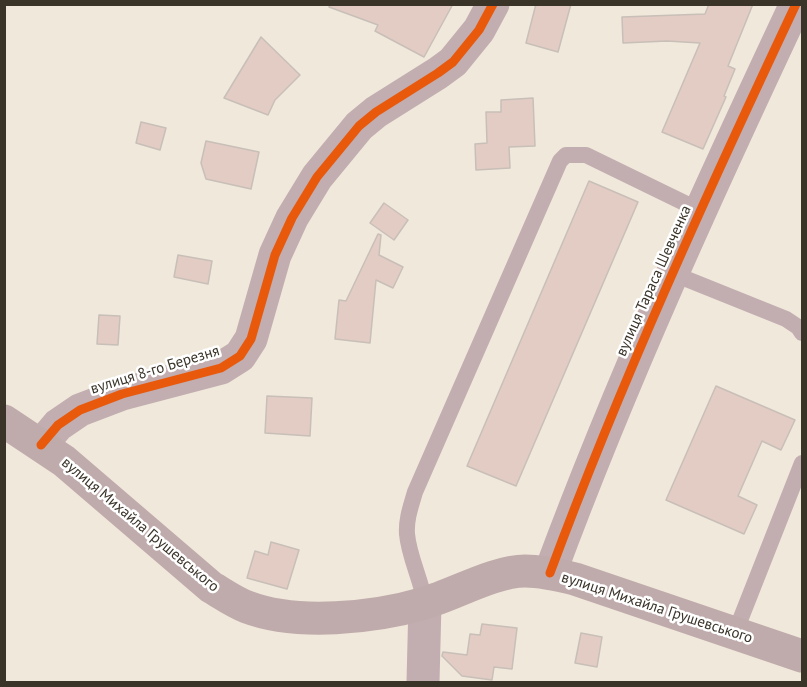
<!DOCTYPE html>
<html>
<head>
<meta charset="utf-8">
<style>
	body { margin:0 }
	#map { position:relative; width:807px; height:687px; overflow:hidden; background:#f0e8da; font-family:"PT Sans",sans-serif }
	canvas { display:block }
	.frame { position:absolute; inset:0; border:6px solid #393328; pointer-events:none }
</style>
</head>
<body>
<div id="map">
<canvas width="807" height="687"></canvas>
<div class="frame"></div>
</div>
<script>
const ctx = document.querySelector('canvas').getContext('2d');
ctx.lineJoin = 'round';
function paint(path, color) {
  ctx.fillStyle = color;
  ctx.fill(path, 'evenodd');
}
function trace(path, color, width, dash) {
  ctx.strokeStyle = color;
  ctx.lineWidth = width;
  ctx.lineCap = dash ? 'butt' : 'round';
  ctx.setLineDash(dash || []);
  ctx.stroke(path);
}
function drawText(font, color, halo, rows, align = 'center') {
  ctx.font = font + ' "PT Sans",sans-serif';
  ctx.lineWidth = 5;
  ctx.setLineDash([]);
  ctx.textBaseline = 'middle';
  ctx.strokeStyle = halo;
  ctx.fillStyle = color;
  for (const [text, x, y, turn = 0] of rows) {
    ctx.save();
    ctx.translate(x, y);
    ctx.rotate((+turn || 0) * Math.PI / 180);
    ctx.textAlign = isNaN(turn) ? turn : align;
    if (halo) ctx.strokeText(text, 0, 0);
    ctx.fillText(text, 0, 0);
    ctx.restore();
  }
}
const building = new Path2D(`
	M 330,4 L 453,4 L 424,57 L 375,31 L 378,25 L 329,7 Z
	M 536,4 L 571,4 L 558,52 L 526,43 Z
	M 709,4 L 753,4 L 728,66 L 735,69 L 724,96 L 726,97 L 703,149 L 662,132 L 700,43 L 667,41 L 623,43 L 622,17 L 705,14 Z
	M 261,37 L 300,75 L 275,100 L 268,115 L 224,98 Z
	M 533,98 L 535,146 L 509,147 L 510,168 L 476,170 L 475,144 L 487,143 L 486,112 L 501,112 L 501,100 Z
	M 141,122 L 166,128 L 160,150 L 136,143 Z
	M 206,141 L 259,152 L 251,189 L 206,179 L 201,163 Z
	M 589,181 L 638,202 L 516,486 L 467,466 Z
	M 384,203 L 408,220 L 394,240 L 370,223 Z
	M 378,234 L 381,235 L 379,255 L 403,267 L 393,288 L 376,280 L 370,343 L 335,339 L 339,300 L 346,301 Z
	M 178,255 L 212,261 L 208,284 L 174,277 Z
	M 99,315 L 120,316 L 118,345 L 97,344 Z
	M 716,386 L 795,420 L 781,450 L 762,441 L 738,496 L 757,505 L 744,534 L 666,500 Z
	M 267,396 L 312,398 L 310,436 L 265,433 Z
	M 271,542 L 299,550 L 287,589 L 247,578 L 255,551 L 268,555 Z
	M 482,624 L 517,628 L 512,669 L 494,667 L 492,680 L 462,676 L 442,656 L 443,652 L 467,655 L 470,634 L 480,635 Z
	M 581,633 L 602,637 L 597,667 L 575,663 Z`);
const lane = new Path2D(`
	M 674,274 L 786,319 L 798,327 L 802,333
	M 425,603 C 421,579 409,557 407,534 C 406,519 411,506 415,492 L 560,161 L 566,155 L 586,155 L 701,211
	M 735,633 L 802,463`);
const street = new Path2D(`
	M 41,445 L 58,425 L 80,410 L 122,394 L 221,368 L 240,356 L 251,339 L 275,255 L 292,218 L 317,177 L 359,126 L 376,112 L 438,73 L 453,62 L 479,30 L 493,4
	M 550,573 C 622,379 708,191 796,4
	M 423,682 L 425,603`);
const secondary = new Path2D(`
	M 4,421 L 64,461 L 211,587 C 223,594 234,602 247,607 C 297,626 374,618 425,603 C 455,594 495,571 525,571 C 542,571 559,575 575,579 L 802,656`);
const cycleway = new Path2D(`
	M 41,445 L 58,425 L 80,410 L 122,394 L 221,368 L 240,356 L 251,339 L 275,255 L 292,218 L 317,177 L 359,126 L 376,112 L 438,73 L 453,62 L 479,30 L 493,4
	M 550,573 C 622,379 708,191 796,4`);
const streetNames = [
	["вулиця Тараса Шевченка",654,281,-66],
	["вулиця 8-го Березня",155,370,-17],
	["вулиця Михайла Грушевського",140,525,40],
	["вулиця Михайла Грушевського",657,608,18]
];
paint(building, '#e3ccc3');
trace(building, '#c8bfb8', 1.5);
trace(lane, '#c2adb0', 16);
trace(street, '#c2adb0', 33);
trace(secondary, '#c0abac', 33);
trace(cycleway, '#e8590c', 9);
drawText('15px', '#393328', '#fff', streetNames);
</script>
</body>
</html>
